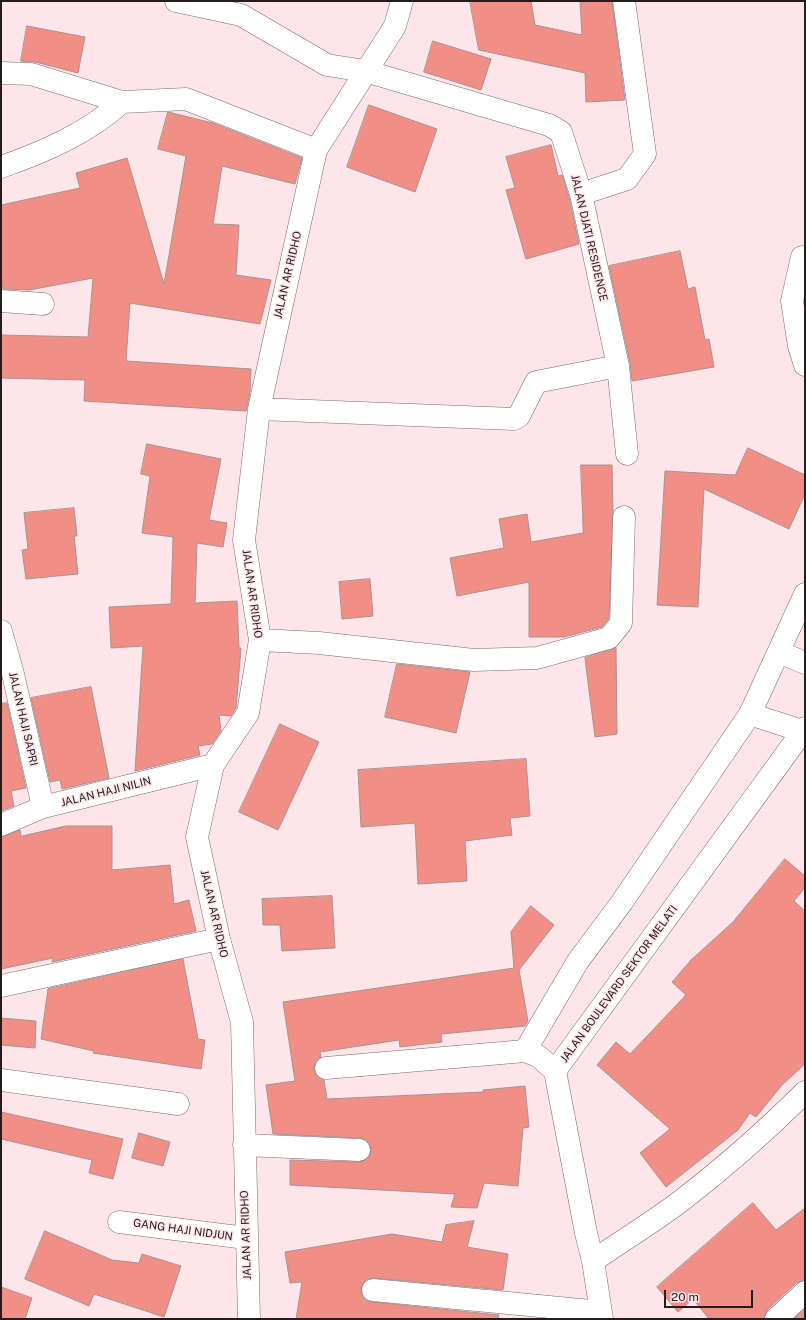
<!DOCTYPE html>
<html>
<head>
<meta charset="utf-8">
<style>
	body { margin:0 }
	#map { position:relative; width:806px; height:1320px; overflow:hidden; background:#fee5ea; font-family:"Public Sans",sans-serif }
	canvas { display:block }
	.frame { position:absolute; inset:0; border:2px solid #251c1d; pointer-events:none }
	.scale { position:absolute; left:664px; top:1290px; width:89px; height:18px; box-sizing:border-box; border:2px solid #251c1d; border-top:0; padding-left:5px; font-size:12px; line-height:14px; white-space:nowrap; color:#251c1d; -webkit-text-stroke:3px #fee5ea; paint-order:stroke }
</style>
</head>
<body>
<div id="map">
<canvas width="806" height="1320"></canvas>
<div class="frame"></div>
<div class="scale">20 m</div>
</div>
<script>
const ctx = document.querySelector('canvas').getContext('2d');
ctx.lineJoin = 'round';
function paint(path, color) {
  ctx.fillStyle = color;
  ctx.fill(path, 'evenodd');
}
function trace(path, color, width, dash) {
  ctx.strokeStyle = color;
  ctx.lineWidth = width;
  ctx.lineCap = dash ? 'butt' : 'round';
  ctx.setLineDash(dash || []);
  ctx.stroke(path);
}
function drawText(font, color, halo, rows, align = 'center') {
  ctx.font = font + ' "Public Sans",sans-serif';
  ctx.lineWidth = 3;
  ctx.setLineDash([]);
  ctx.textBaseline = 'middle';
  ctx.strokeStyle = halo;
  ctx.fillStyle = color;
  for (const [text, x, y, turn = 0] of rows) {
    ctx.save();
    ctx.translate(x, y);
    ctx.rotate((+turn || 0) * Math.PI / 180);
    ctx.textAlign = isNaN(turn) ? turn : align;
    if (halo) ctx.strokeText(text, 0, 0);
    ctx.fillText(text, 0, 0);
    ctx.restore();
  }
}
const building = new Path2D(`
	M 470,1 L 531,1 L 535,25 L 582,35 L 580,1 L 612,1 L 625,100 L 586,102 L 585,73 L 479,50 Z
	M 27,26 L 85,37 L 78,73 L 35,62 L 21,61 Z
	M 433,41 L 491,59 L 481,90 L 424,72 Z
	M 369,105 L 437,129 L 415,192 L 347,167 Z
	M 168,112 L 213,123 L 302,158 L 295,184 L 222,166 L 213,224 L 239,225 L 236,275 L 271,280 L 260,324 L 130,303 L 126,361 L 251,369 L 250,392 L 246,411 L 84,401 L 85,380 L 1,378 L 1,335 L 88,337 L 93,278 L 29,290 L 3,289 L 1,278 L 1,205 L 80,188 L 76,173 L 127,158 L 164,284 L 186,156 L 158,149 Z
	M 551,145 L 558,176 L 562,175 L 569,197 L 579,244 L 526,259 L 506,190 L 515,188 L 506,157 Z
	M 680,251 L 688,289 L 695,287 L 705,340 L 709,339 L 714,367 L 632,381 L 630,363 L 609,266 Z
	M 147,444 L 221,459 L 209,520 L 227,523 L 223,547 L 197,543 L 195,603 L 237,601 L 239,648 L 241,648 L 236,708 L 231,716 L 219,715 L 221,731 L 212,744 L 198,746 L 200,755 L 135,771 L 143,646 L 111,648 L 109,607 L 171,604 L 173,537 L 142,533 L 150,476 L 141,474 Z
	M 748,448 L 805,475 L 805,494 L 789,529 L 704,489 L 698,607 L 657,605 L 665,471 L 735,475 Z
	M 581,465 L 612,465 L 613,512 L 609,618 L 602,627 L 564,637 L 529,637 L 529,582 L 457,596 L 450,558 L 504,548 L 499,519 L 527,514 L 531,542 L 583,533 Z
	M 74,508 L 77,536 L 74,536 L 78,574 L 26,579 L 22,550 L 28,549 L 24,513 Z
	M 370,579 L 373,616 L 342,619 L 339,582 Z
	M 616,648 L 617,734 L 595,737 L 585,658 Z
	M 397,664 L 470,672 L 456,733 L 385,717 Z
	M 91,687 L 109,778 L 62,789 L 60,780 L 50,782 L 31,698 Z
	M 7,703 L 26,788 L 11,791 L 14,806 L 1,811 L 1,704 Z
	M 280,724 L 319,742 L 278,830 L 239,812 Z
	M 526,759 L 530,816 L 510,818 L 512,835 L 465,841 L 467,881 L 418,884 L 415,823 L 361,827 L 358,770 Z
	M 66,826 L 112,826 L 112,870 L 170,865 L 174,904 L 189,900 L 196,931 L 52,962 L 53,958 L 1,969 L 1,837 L 20,830 L 21,836 Z
	M 785,859 L 805,876 L 805,888 L 794,901 L 805,911 L 805,1064 L 782,1085 L 756,1117 L 750,1113 L 738,1130 L 666,1187 L 640,1153 L 670,1129 L 597,1065 L 616,1042 L 630,1054 L 686,995 L 672,982 L 691,960 L 733,922 Z
	M 332,896 L 335,948 L 282,951 L 280,925 L 263,925 L 262,899 Z
	M 531,906 L 554,925 L 519,970 L 528,1021 L 525,1026 L 441,1034 L 442,1042 L 400,1047 L 399,1040 L 320,1052 L 321,1057 L 315,1062 L 314,1069 L 316,1075 L 324,1080 L 327,1099 L 483,1092 L 483,1090 L 525,1086 L 529,1127 L 523,1128 L 518,1186 L 484,1183 L 477,1208 L 451,1207 L 455,1194 L 290,1185 L 290,1160 L 359,1162 L 364,1161 L 369,1157 L 371,1150 L 370,1145 L 366,1140 L 360,1138 L 273,1134 L 266,1085 L 295,1081 L 283,1002 L 514,968 L 511,932 Z
	M 183,959 L 198,1039 L 205,1040 L 201,1069 L 93,1053 L 94,1051 L 41,1039 L 48,989 Z
	M 1,1018 L 36,1021 L 35,1048 L 1,1045 Z
	M 1,1112 L 123,1139 L 113,1179 L 89,1173 L 92,1160 L 1,1139 Z
	M 139,1133 L 170,1142 L 163,1166 L 132,1158 Z
	M 753,1203 L 776,1230 L 805,1208 L 805,1280 L 796,1283 L 767,1310 L 764,1319 L 709,1319 L 693,1299 L 678,1312 L 657,1287 Z
	M 474,1221 L 467,1247 L 508,1254 L 503,1290 L 374,1278 L 367,1279 L 363,1283 L 361,1289 L 362,1295 L 365,1300 L 372,1302 L 499,1315 L 498,1319 L 296,1319 L 302,1282 L 290,1283 L 285,1252 L 392,1234 L 442,1242 L 446,1225 Z
	M 45,1231 L 112,1260 L 139,1263 L 142,1254 L 181,1266 L 164,1317 L 94,1294 L 89,1306 L 25,1279 Z
	M 1,1287 L 32,1298 L 25,1319 L 1,1319 Z
	M 805,1309 L 805,1319 L 794,1319 Z`);
const street = new Path2D(`
	M 176,1 L 241,15 L 327,65 L 365,71 L 549,125 L 561,132 L 581,194 L 618,366 L 627,454
	M 1,73 L 31,74 L 122,102 L 186,99 L 316,150
	M 1,167 C 44,152 88,133 122,102
	M 581,194 L 627,179 L 645,154 L 624,1
	M 802,257 L 792,301 L 799,346 L 805,365
	M 1,301 L 43,304
	M 259,409 L 514,419 L 519,416 L 536,382 L 618,366
	M 1,631 L 13,674 L 43,807
	M 260,640 L 319,643 L 474,660 L 537,658 L 609,638 L 621,623 L 624,517
	M 779,652 L 805,663
	M 750,714 L 805,732
	M 1,825 L 43,807 L 213,765
	M 1,986 L 219,939
	M 525,1051 L 578,961 L 622,902 L 750,714 L 805,594
	M 326,1068 L 525,1051 L 538,1056 L 555,1071
	M 1,1080 L 178,1104
	M 244,1145 L 359,1150
	M 119,1222 L 246,1238
	M 593,1261 C 622,1241 653,1222 681,1201 C 725,1167 766,1131 805,1092
	M 373,1290 L 601,1312
	M 249,1319 L 242,1022 L 219,939 L 197,837 L 213,765 L 248,713 L 260,640 L 244,540 L 259,409 L 316,150 L 395,26 L 402,1
	M 602,1319 L 593,1261 L 586,1233 L 555,1071 L 805,728
	M 776,1319 L 805,1292`);
const streetNames = [
	["JALAN DJATI RESIDENCE",589,238,77],
	["JALAN AR RIDHO",288,275,-77],
	["JALAN AR RIDHO",252,594,82],
	["JALAN HAJI SAPRI",23,719,77],
	["JALAN HAJI NILIN",106,792,-14],
	["JALAN AR RIDHO",214,914,77],
	["JALAN BOULEVARD SEKTOR MELATI",619,984,-54],
	["GANG HAJI NIDJUN",183,1230,8],
	["JALAN AR RIDHO",246,1235,-92]
];
paint(building, '#f18f86');
trace(building, '#a9928f', 1);
trace(street, '#7e686c', 23);
trace(street, '#fff', 22);
drawText('11px', '#251c1d', '#fee5ea', streetNames);
</script>
</body>
</html>
